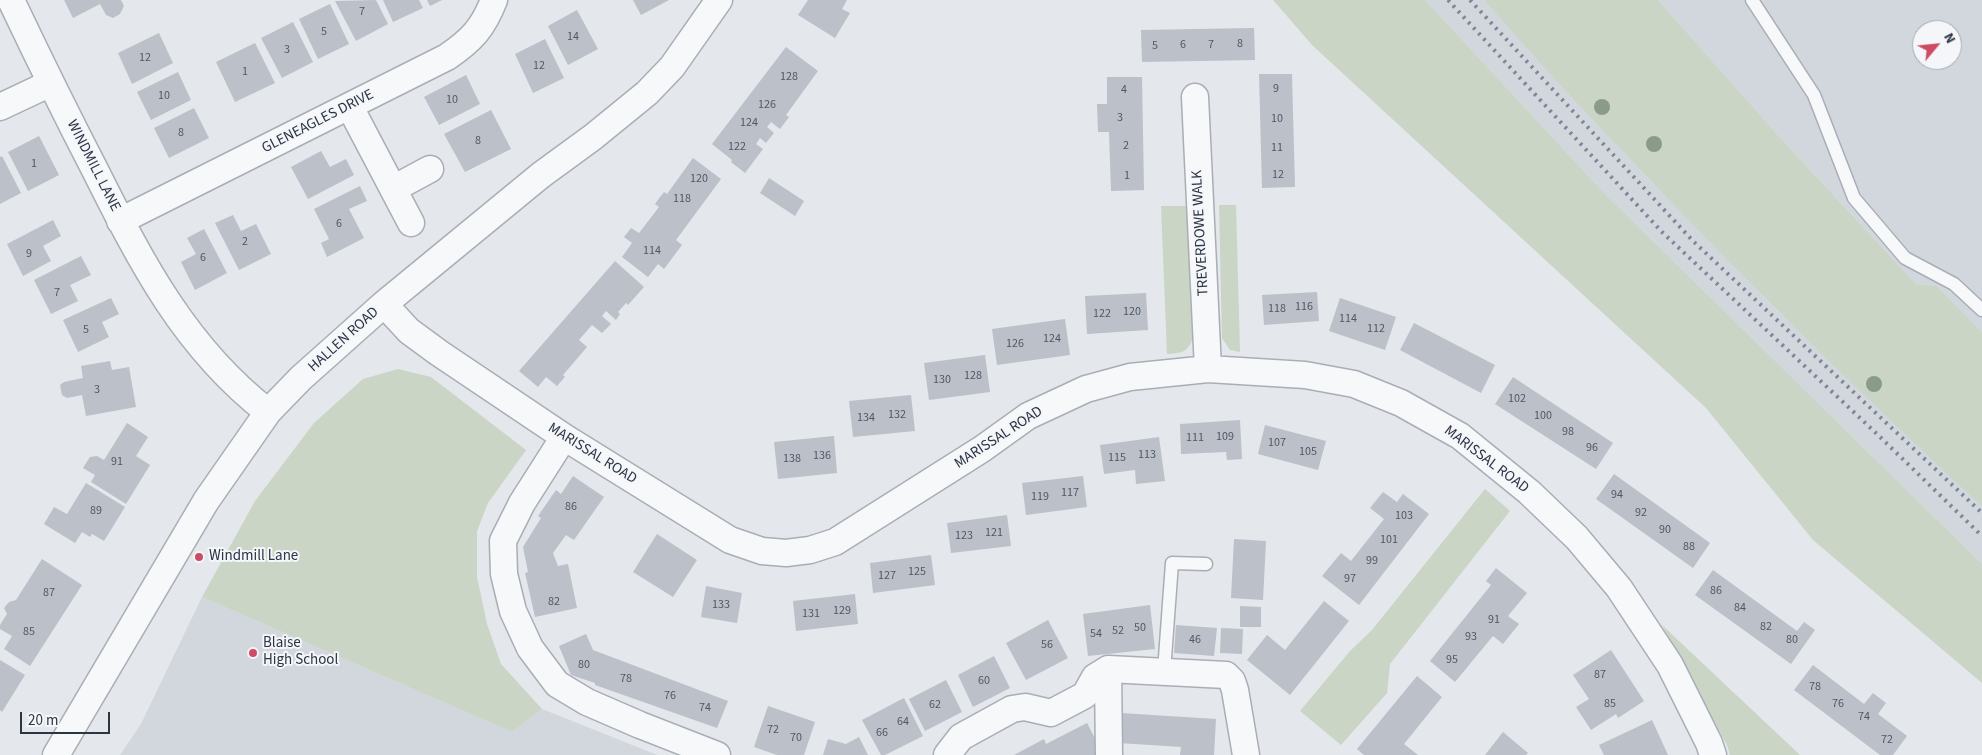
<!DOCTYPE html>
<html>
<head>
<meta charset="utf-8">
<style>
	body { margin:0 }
	#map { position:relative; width:1982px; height:755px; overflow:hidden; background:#e4e7eb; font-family:"Source Sans 3",sans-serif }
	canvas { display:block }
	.north { position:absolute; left:1912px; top:20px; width:50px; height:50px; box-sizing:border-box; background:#f4f6f9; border:1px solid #a4a9b1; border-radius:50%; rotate:62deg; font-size:14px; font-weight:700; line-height:20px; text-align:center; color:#2b3544 }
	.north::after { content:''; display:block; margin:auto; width:18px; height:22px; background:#cd4c63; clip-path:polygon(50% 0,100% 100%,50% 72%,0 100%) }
	.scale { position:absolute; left:20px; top:712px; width:90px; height:22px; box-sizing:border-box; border:2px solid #2b3544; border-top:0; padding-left:6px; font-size:15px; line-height:18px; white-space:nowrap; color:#2b3544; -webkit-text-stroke:4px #f4f6f9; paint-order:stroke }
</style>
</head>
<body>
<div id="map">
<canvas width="1982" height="755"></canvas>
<div class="north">N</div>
<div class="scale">20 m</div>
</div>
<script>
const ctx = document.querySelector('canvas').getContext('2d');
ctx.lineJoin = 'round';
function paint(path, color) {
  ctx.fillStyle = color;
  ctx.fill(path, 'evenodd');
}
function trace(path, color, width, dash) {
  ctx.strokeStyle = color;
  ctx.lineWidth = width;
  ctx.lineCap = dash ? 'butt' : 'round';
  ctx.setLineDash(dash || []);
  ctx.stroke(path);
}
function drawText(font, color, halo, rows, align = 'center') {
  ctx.font = font + ' "Source Sans 3",sans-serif';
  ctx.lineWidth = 4;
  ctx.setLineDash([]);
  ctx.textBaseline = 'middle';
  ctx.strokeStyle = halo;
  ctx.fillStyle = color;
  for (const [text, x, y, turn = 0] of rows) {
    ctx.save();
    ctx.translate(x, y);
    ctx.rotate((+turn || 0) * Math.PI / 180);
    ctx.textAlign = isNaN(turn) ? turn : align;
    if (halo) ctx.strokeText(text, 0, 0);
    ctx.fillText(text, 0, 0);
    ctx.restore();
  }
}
const built = new Path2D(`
	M 1425,0 L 1484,0 L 1643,173 L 1777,310 L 1982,504 L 1982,564 L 1604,193 Z
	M 1658,0 L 1982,0 L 1982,332 L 1937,286 L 1916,284 L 1784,142 ZM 1922,30 L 1952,30 L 1952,60 L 1922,60 Z
	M 202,597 L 512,732 L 542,709 L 657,755 L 120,755 L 141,724 Z`);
const green = new Path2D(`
	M 1273,0 L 1425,0 L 1604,193 L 1982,564 L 1982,683 L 1813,540 L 1706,408 L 1312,45 Z
	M 1484,0 L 1658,0 L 1784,142 L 1916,284 L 1937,286 L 1982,332 L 1982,506 C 1808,345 1641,177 1484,0 Z
	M 1219,205 L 1236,205 L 1240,352 L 1230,350 L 1222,338 Z
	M 1161,206 L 1190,206 L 1195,334 C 1188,351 1186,353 1167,354 Z
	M 398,369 L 431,377 L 526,450 L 488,503 L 477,531 L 477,577 L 487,624 L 501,664 L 542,709 L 512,732 L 202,597 L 255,501 L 314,423 L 363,379 Z
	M 1485,489 L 1510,511 L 1390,664 L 1387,693 L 1341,745 L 1300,711 L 1350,651 L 1372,630 Z
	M 1662,625 L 1800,755 L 1730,755 L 1727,745 Z`);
const building = new Path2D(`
	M 64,0 L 121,0 L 124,6 L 120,14 L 113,18 L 106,15 L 100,4 L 73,18 Z
	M 376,0 L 388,24 L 356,41 L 335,1 Z
	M 383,0 L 419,0 L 423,8 L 393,22 Z
	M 427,0 L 442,0 L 430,6 Z
	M 633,0 L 669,0 L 641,15 Z
	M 808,0 L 847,0 L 842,9 L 850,13 L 835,38 L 798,15 Z
	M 330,4 L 349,44 L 318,59 L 299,19 Z
	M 577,10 L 598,49 L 568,65 L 548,26 Z
	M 293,22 L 313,62 L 282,78 L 261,38 Z
	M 1254,28 L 1255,60 L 1142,62 L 1141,30 Z
	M 159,33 L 173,63 L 132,84 L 118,53 Z
	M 545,39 L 564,78 L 533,93 L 515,54 Z
	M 255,43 L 275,83 L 235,102 L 216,62 Z
	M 786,47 L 818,71 L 786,115 L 789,117 L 780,129 L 771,122 L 767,127 L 774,133 L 766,143 L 760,138 L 756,144 L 763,149 L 745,173 L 731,162 L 732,160 L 712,144 Z
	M 178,72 L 191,100 L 151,120 L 137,92 Z
	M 1259,74 L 1292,74 L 1295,187 L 1262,188 Z
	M 466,75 L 480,104 L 439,125 L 424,97 Z
	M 1107,77 L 1142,77 L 1144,190 L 1111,191 L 1109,132 L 1098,132 L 1097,104 L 1107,104 Z
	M 194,108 L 209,138 L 169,158 L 154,128 Z
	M 491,110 L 511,149 L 465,172 L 444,134 Z
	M 39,136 L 59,175 L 28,191 L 8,152 Z
	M 321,151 L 330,167 L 346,159 L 354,175 L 308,199 L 291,167 Z
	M 2,156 L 21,193 L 0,204 L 0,157 Z
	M 693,158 L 721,179 L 676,240 L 682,245 L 664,269 L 658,264 L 648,277 L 622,257 L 632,243 L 624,237 L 631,228 L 639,233 L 659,207 L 655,204 L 660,197 L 664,192 L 667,194 Z
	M 769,178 L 804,201 L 795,216 L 760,193 Z
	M 360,186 L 367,201 L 349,209 L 364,238 L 327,257 L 321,243 L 329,239 L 314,209 Z
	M 233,215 L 241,231 L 256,224 L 271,254 L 239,270 L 215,223 Z
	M 53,220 L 61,236 L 43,246 L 51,261 L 23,276 L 7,244 Z
	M 204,229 L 227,273 L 195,290 L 181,262 L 196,254 L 187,238 Z
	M 81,256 L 91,275 L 70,285 L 78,301 L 51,314 L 34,280 Z
	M 615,261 L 644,287 L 628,305 L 626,303 L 618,312 L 620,314 L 616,320 L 606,311 L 602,316 L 611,324 L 602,333 L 592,325 L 579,340 L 587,347 L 563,375 L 565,377 L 557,386 L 546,377 L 538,387 L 519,371 Z
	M 1317,292 L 1319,321 L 1264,325 L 1262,295 Z
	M 1146,293 L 1148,330 L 1087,334 L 1085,296 Z
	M 111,298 L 119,314 L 102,322 L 109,337 L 78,352 L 63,320 Z
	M 1340,298 L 1396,317 L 1385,350 L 1329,331 Z
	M 1065,319 L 1070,355 L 997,365 L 992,329 Z
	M 1414,323 L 1495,365 L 1481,393 L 1400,350 Z
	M 985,355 L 990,392 L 929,400 L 924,363 Z
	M 110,361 L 112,370 L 129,367 L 136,407 L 86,416 L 82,395 L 67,398 L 62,395 L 60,385 L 64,382 L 83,378 L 81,366 Z
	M 1513,377 L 1613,443 L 1596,469 L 1495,404 Z
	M 911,395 L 915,431 L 853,437 L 849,401 Z
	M 1240,420 L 1242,459 L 1227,460 L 1226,452 L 1181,454 L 1180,424 Z
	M 127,423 L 148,437 L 136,456 L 150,465 L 126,504 L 91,482 L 95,475 L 83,468 L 90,457 L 97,456 L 104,460 Z
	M 1265,425 L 1326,441 L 1318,470 L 1258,454 Z
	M 834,436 L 837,473 L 778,479 L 774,442 Z
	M 1159,437 L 1165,481 L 1136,484 L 1135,470 L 1104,474 L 1100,445 Z
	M 1614,474 L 1710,543 L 1693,568 L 1596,499 Z
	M 573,476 L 604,497 L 574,540 L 566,535 L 553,553 L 558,566 L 568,564 L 577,608 L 535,617 L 525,573 L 528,572 L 523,547 L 541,518 L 538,516 L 556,490 L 561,494 Z
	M 1083,476 L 1087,507 L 1026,515 L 1022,483 Z
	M 86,483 L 125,507 L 104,541 L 92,534 L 90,537 L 82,532 L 75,543 L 44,524 L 54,507 L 67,514 Z
	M 1383,492 L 1397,502 L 1403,494 L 1429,514 L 1359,605 L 1322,576 L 1341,553 L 1351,561 L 1384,519 L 1370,508 Z
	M 1007,515 L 1011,546 L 951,553 L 947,523 Z
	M 657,534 L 697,560 L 673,597 L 633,572 Z
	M 1234,539 L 1266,541 L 1263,600 L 1231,598 Z
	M 931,555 L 935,585 L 873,593 L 870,563 Z
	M 42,559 L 82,585 L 30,666 L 4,649 L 12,636 L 0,629 L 0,625 L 7,614 L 4,608 L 9,602 L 16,600 Z
	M 1496,568 L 1527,593 L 1508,616 L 1519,624 L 1503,644 L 1493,636 L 1455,682 L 1430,661 L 1491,585 L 1486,581 Z
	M 1713,570 L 1797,631 L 1804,622 L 1815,630 L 1791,664 L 1695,595 Z
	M 706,586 L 742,593 L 737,623 L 701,617 Z
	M 855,594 L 858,624 L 796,631 L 793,601 Z
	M 1324,601 L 1349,621 L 1290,695 L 1247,660 L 1267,635 L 1285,650 Z
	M 1150,605 L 1155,649 L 1088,656 L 1083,614 Z
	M 1240,606 L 1261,607 L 1261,627 L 1240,627 Z
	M 1048,620 L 1068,658 L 1026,680 L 1006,643 Z
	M 1176,625 L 1217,628 L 1214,656 L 1174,653 Z
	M 1221,628 L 1243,629 L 1242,654 L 1220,653 Z
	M 586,634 L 593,650 L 728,701 L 717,728 L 595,685 L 595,683 L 571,675 L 559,646 Z
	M 1611,650 L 1644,701 L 1618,718 L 1616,714 L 1591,730 L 1576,707 L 1589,699 L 1573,675 Z
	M 994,656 L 1010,688 L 973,707 L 958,675 Z
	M 0,660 L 25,675 L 2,712 L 0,710 Z
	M 1813,665 L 1864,704 L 1873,693 L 1886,703 L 1878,714 L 1907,736 L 1893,755 L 1880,755 L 1794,690 Z
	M 1417,676 L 1442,697 L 1404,744 L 1418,755 L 1364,755 L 1357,749 Z
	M 946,680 L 962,712 L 925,731 L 909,699 Z
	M 904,698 L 923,736 L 885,755 L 881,755 L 862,720 Z
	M 768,706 L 815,722 L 804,755 L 777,755 L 754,747 Z
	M 1121,713 L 1216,719 L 1214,755 L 1180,755 L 1181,747 L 1119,743 Z
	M 1652,720 L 1668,755 L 1604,755 L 1599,745 Z
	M 1087,723 L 1103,754 L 1102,755 L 1014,755 L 1044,739 L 1046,744 Z
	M 1503,732 L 1528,753 L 1526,755 L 1485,755 Z
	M 859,737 L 868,755 L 823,755 L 828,739 L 846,744 Z`);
const service = new Path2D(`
	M 1752,0 L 1814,95 L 1854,198 L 1905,258 L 1954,284 L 1982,310
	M 1164,671 L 1172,563 L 1206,564`);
const minor = new Path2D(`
	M 11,0 C 38,57 66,114 95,170 C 141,262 185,348 268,412
	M 1195,97 L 1208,369
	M 0,107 L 51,83
	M 350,107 L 411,223
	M 393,189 L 430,169
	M 120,221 L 447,57 C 472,40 483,28 494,0
	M 384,304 L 409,331 L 439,353 L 564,437 L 730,540 L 762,551 L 786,553 L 810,550 L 835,542 L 982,449 L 1028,416 L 1086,389 L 1130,377 L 1208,369 L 1305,375 L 1354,384 L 1401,403 L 1460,436 L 1529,492 L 1577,538 L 1619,588 L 1670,665 L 1709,743 L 1713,755
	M 564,437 L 522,503 L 503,541 L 504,574 L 513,611 L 530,648 L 557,684 L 587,702 L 640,725 L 717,755
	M 1108,669 L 1109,755
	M 56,755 L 206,501 L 268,412 L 301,378 L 384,304 L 541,175 L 593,137 L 647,93 L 672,67 L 719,0
	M 947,755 L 961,737 L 1012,709 L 1025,707 L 1051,713 L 1085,695 L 1095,677 L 1108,669 L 1226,675 L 1232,681 L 1235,690 L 1246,755`);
const rail = new Path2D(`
	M 1448,0 L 1662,232 L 1877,434 L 1982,536
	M 1470,0 L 1693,241 L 1982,513`);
const trees = [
	[1602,107],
	[1654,144],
	[1874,384]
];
const markers = [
	[199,557,5,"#cd4c63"],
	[253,653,5,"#cd4c63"]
];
const numberNames = [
	["7",362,12],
	["5",324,32],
	["14",573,37],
	["8",1240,44],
	["6",1183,45],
	["7",1211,45],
	["5",1155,46],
	["3",287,50],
	["12",145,58],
	["12",539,66],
	["1",245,72],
	["128",789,77],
	["9",1276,89],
	["4",1124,90],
	["10",164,96],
	["10",452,100],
	["126",767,105],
	["3",1120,118],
	["10",1277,119],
	["124",749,123],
	["8",181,133],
	["8",478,141],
	["2",1126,146],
	["122",737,147],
	["11",1277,148],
	["1",34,164],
	["12",1278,175],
	["1",1127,176],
	["120",699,179],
	["118",682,199],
	["6",339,224],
	["2",245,242],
	["114",652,251],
	["9",29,254],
	["6",203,258],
	["7",57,293],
	["116",1304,307],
	["118",1277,309],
	["120",1132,312],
	["122",1102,314],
	["114",1348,319],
	["112",1376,329],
	["5",86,330],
	["124",1052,339],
	["126",1015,344],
	["128",973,376],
	["130",942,380],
	["3",97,390],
	["102",1517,399],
	["132",897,415],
	["100",1543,416],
	["134",866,418],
	["98",1568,432],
	["109",1225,437],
	["111",1195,438],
	["107",1277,443],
	["96",1592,448],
	["105",1308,452],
	["113",1147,455],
	["136",822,456],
	["115",1117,458],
	["138",792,459],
	["91",117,462],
	["117",1070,493],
	["94",1617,495],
	["119",1040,497],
	["86",571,507],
	["89",96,511],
	["92",1641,513],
	["103",1404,516],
	["90",1665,530],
	["121",994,533],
	["123",964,536],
	["101",1389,540],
	["88",1689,547],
	["99",1372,561],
	["125",917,572],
	["127",887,576],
	["97",1350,579],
	["86",1716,591],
	["87",49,593],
	["82",554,602],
	["133",721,605],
	["84",1740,608],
	["129",842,611],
	["131",811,614],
	["91",1494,620],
	["82",1766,627],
	["50",1140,628],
	["52",1118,631],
	["85",29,632],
	["54",1096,634],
	["93",1471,637],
	["46",1195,640],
	["80",1792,640],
	["56",1047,645],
	["95",1452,660],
	["80",584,665],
	["87",1600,675],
	["78",626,679],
	["60",984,681],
	["78",1815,687],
	["76",670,696],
	["85",1610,704],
	["76",1838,704],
	["62",935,705],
	["74",705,708],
	["74",1864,717],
	["64",903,722],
	["72",773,730],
	["66",882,733],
	["70",796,738],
	["72",1887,740]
];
const streetNames = [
	["GLENEAGLES DRIVE",318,122,-27],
	["WINDMILL LANE",93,166,63],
	["TREVERDOWE WALK",1201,233,-93],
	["HALLEN ROAD",344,340,-42],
	["MARISSAL ROAD",999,438,-33],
	["MARISSAL ROAD",592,454,32],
	["MARISSAL ROAD",1486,460,37]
];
const poiNames = [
	["Windmill Lane",209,557],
	["Blaise",263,644],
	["High School",263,661]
];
paint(built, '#d2d6dd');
paint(green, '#cad5c5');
paint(building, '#bbc0c9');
trace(service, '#a9aeb6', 15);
trace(minor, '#a9aeb6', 29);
trace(service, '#f7f8fa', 12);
trace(minor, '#f7f8fa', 26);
trace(rail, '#7d8795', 4, [2.5, 5]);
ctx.fillStyle = '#8a9c89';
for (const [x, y] of trees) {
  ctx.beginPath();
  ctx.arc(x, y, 8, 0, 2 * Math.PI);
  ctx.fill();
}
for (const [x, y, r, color] of markers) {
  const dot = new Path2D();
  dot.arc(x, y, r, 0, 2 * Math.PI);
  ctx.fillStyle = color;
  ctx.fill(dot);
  trace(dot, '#f4f6f9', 2);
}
drawText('12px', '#4f5865', null, numberNames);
drawText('15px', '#2b3544', '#f4f6f9', streetNames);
drawText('15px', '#2b3544', '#f4f6f9', poiNames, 'left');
</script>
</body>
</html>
